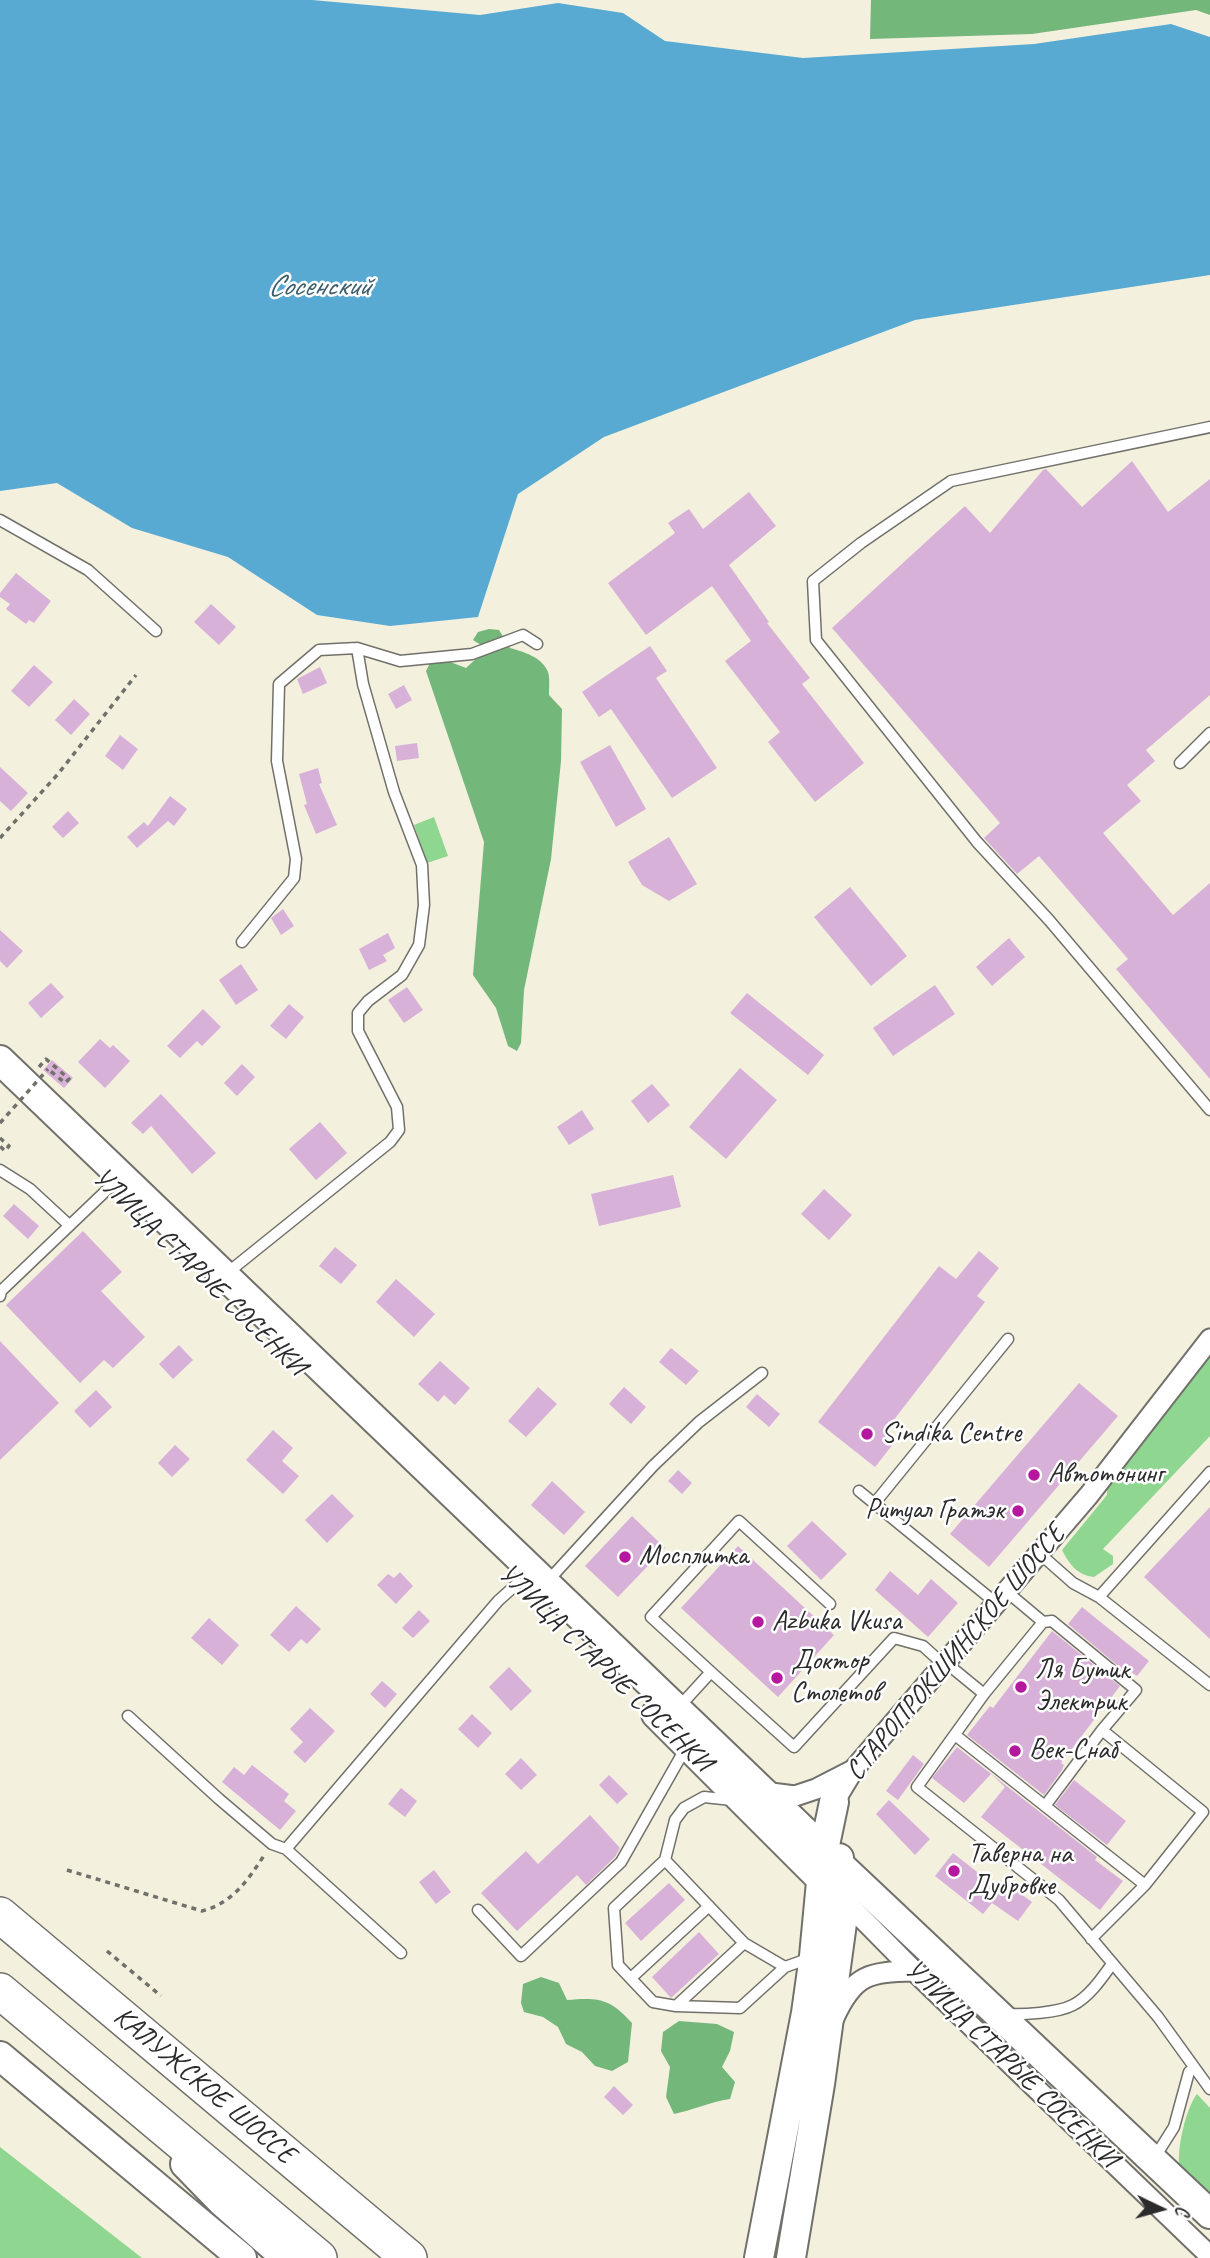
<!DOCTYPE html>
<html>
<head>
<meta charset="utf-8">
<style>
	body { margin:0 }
	#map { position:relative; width:1210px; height:2258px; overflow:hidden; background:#f4f0de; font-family:Caveat,sans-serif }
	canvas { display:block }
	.north { position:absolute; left:1126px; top:2174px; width:70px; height:70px; -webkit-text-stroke:5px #fff; paint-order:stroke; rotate:95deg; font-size:19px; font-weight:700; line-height:28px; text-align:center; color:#2b2b2b }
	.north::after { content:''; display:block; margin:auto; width:24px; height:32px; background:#2b2b2b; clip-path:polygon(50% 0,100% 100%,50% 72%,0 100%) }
</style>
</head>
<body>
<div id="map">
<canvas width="1210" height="2258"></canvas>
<div class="north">С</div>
</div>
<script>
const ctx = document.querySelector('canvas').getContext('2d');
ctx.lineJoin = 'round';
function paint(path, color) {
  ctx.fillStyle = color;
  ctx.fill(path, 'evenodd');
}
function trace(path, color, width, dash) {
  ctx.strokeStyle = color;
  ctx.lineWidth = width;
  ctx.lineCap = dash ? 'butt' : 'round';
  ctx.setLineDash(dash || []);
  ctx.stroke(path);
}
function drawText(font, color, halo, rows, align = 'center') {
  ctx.font = font + ' Caveat,sans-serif';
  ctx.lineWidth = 5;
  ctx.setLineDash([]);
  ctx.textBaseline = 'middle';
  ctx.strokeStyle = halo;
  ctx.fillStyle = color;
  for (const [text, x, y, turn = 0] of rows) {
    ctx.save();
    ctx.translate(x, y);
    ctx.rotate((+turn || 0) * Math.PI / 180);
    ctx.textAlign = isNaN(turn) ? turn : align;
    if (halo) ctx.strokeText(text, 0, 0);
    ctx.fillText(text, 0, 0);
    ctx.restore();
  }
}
const green = new Path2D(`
	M 434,817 L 448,856 L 427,863 L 414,825 Z
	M 1210,1351 L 1210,1436 L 1103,1549 L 1113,1556 L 1113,1564 L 1094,1577 C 1077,1575 1070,1565 1062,1550 L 1107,1495 L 1108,1478 Z
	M 1197,2094 L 1210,2108 L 1210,2205 C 1203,2199 1186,2186 1182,2179 C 1173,2160 1185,2109 1197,2094 Z
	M 0,2147 L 142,2258 L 0,2258 Z`);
const forest = new Path2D(`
	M 871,0 L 1210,0 L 1210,15 L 1196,10 L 1032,34 L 870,39 Z
	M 489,629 L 499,630 L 510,648 C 524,652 542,657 548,672 C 550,678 549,688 549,695 L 562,709 L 561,761 L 551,859 L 524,990 L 521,1043 L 517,1051 L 508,1046 L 496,1008 L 473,975 L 484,842 L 426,671 L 431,661 L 440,658 L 466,668 L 480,655 L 481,645 L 473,640 L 478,632 Z
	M 541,1977 L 559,1983 L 567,2000 C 599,1997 611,1999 632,2023 L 628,2062 L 612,2071 L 595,2066 L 582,2052 L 566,2044 L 558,2027 L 543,2017 L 524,2012 L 521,2003 L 523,1984 Z
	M 679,2021 L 717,2024 L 734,2032 L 730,2051 L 722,2067 L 735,2082 L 730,2099 C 710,2102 693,2110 674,2114 L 666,2097 L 670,2067 L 661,2051 L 663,2032 Z`);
const water = new Path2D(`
	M 0,0 L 312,0 L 480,15 L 558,3 L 623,13 L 665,41 L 803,58 L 1034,44 L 1171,24 L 1210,37 L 1210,275 L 915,320 L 604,437 L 518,494 L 478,617 L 390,626 L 317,615 L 228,557 L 132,528 L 57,483 L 0,491 Z`);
const building = new Path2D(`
	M 1132,461 L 1168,512 L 1210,479 L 1210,695 L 1146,750 L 1155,761 L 1127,785 L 1141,801 L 1103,833 L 1173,915 L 1210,883 L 1210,1079 L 1116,969 L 1128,959 L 1039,856 L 1017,874 L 984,838 L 1000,823 L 832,628 L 965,506 L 990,533 L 1043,470 L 1046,469 L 1082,507 Z
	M 749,492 L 776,526 L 729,565 L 769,622 L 767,623 L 810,678 L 802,684 L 864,763 L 815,802 L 768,742 L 780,732 L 725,661 L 751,641 L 712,586 L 646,635 L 608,583 L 675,533 L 668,523 L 689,509 L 703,529 Z
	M 16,573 L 51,601 L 34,623 L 29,620 L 26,624 L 6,609 L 10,604 L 0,597 L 0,593 Z
	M 211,604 L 236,627 L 219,645 L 194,622 Z
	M 650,646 L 667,671 L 656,678 L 717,768 L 672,798 L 611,709 L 599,717 L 582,692 Z
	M 34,665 L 53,682 L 29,707 L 11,691 Z
	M 320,667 L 327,683 L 303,694 L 297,679 Z
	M 404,685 L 412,700 L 396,709 L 388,694 Z
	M 74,699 L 90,714 L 71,735 L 55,720 Z
	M 120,735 L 138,749 L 123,770 L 105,756 Z
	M 417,743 L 419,758 L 397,761 L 395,746 Z
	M 610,745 L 646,809 L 616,827 L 580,762 Z
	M 0,767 L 28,793 L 11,811 L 0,801 Z
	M 318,768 L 322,783 L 319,784 L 337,825 L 316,834 L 304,805 L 307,804 L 299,774 Z
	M 170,796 L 187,809 L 174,826 L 168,821 L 137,848 L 127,837 L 144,822 L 148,826 Z
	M 68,811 L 79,823 L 63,838 L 52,827 Z
	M 669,837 L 697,884 L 669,901 L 642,885 L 628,862 Z
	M 850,887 L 907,956 L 871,986 L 814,917 Z
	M 283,909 L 294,926 L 281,935 L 271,918 Z
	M 0,930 L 23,951 L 7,968 L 0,961 Z
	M 388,933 L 395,948 L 383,955 L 387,961 L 369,970 L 359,949 Z
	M 1009,938 L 1025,957 L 992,986 L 976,967 Z
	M 241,964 L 258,990 L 236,1005 L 219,980 Z
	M 51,983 L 64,997 L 41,1018 L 28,1003 Z
	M 935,985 L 955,1014 L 893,1056 L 873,1028 Z
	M 407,987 L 423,1010 L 404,1023 L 388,1000 Z
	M 747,993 L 824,1055 L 808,1075 L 730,1013 Z
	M 289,1004 L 304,1017 L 286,1039 L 270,1026 Z
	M 203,1009 L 221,1027 L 202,1046 L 197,1041 L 180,1058 L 167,1046 Z
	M 100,1039 L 110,1048 L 113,1045 L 130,1061 L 105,1088 L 78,1062 Z
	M 52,1060 L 73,1078 L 64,1088 L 43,1070 Z
	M 242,1064 L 255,1077 L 237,1096 L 224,1083 Z
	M 740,1068 L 777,1100 L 726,1159 L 689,1127 Z
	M 652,1084 L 670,1105 L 648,1123 L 631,1101 Z
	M 161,1094 L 216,1153 L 192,1174 L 151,1126 L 143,1134 L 131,1123 Z
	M 582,1110 L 594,1129 L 569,1145 L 557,1127 Z
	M 320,1122 L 347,1153 L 316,1180 L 289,1149 Z
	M 673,1175 L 681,1207 L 599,1226 L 591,1194 Z
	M 824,1189 L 852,1215 L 829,1240 L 801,1214 Z
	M 14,1204 L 39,1226 L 28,1239 L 3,1216 Z
	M 83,1231 L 122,1272 L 101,1291 L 145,1337 L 113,1368 L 104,1360 L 80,1383 L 6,1305 Z
	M 335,1247 L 357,1265 L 341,1284 L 319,1266 Z
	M 979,1251 L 999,1268 L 977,1296 L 985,1302 L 886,1430 L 897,1439 L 875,1467 L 818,1422 L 939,1266 L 956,1279 Z
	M 396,1279 L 435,1314 L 414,1337 L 376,1302 Z
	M 0,1341 L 59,1403 L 0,1460 Z
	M 179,1345 L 193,1360 L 173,1379 L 159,1364 Z
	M 671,1348 L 699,1371 L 686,1385 L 659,1362 Z
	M 440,1361 L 470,1388 L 455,1405 L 444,1395 L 438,1402 L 418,1384 Z
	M 1079,1383 L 1118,1416 L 989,1567 L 950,1534 Z
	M 538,1387 L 557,1404 L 526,1437 L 508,1421 Z
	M 624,1387 L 646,1407 L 631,1424 L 609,1404 Z
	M 96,1390 L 112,1407 L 90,1428 L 74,1411 Z
	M 757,1394 L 780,1414 L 769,1427 L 746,1407 Z
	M 273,1430 L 293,1448 L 282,1461 L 299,1476 L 283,1494 L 246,1460 Z
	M 175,1445 L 190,1459 L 172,1477 L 158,1463 Z
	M 678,1470 L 692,1483 L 682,1494 L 668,1481 Z
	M 552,1481 L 585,1512 L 564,1535 L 531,1505 Z
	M 332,1494 L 354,1516 L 327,1543 L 305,1520 Z
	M 1210,1507 L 1210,1639 L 1144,1577 Z
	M 632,1516 L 665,1548 L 618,1597 L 585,1566 Z
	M 812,1521 L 847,1554 L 821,1580 L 787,1546 Z
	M 738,1546 L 834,1635 L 778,1697 L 681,1608 Z
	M 890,1571 L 918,1595 L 931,1579 L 958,1603 L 928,1637 L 875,1590 Z
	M 400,1572 L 413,1586 L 396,1604 L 377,1585 L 388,1574 L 394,1578 Z
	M 296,1606 L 321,1629 L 307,1644 L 301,1639 L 289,1652 L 270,1635 Z
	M 1082,1607 L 1149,1661 L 1137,1676 L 1131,1672 L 1129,1675 L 1068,1624 Z
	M 419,1610 L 430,1621 L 413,1638 L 402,1628 Z
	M 209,1618 L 239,1645 L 222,1665 L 191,1638 Z
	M 1052,1631 L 1120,1686 L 1061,1763 L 1064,1765 L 1062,1770 L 1044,1795 L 967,1735 L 990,1706 L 993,1708 Z
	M 509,1667 L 532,1691 L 511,1711 L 489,1687 Z
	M 382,1681 L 397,1694 L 385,1708 L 370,1694 Z
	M 310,1708 L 335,1731 L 305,1763 L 293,1752 L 303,1742 L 290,1729 Z
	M 472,1714 L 492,1733 L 478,1748 L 458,1729 Z
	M 957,1747 L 1097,1857 L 1095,1860 L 1123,1881 L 1100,1910 L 981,1817 L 1005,1787 L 991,1774 L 964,1803 L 932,1778 Z
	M 913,1755 L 924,1764 L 898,1800 L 886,1791 Z
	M 521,1758 L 537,1775 L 521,1790 L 505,1774 Z
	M 252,1765 L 289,1794 L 284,1801 L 296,1811 L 280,1830 L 222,1782 L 234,1767 L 244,1775 Z
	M 609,1775 L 628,1794 L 617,1804 L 599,1785 Z
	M 1074,1780 L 1126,1821 L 1107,1845 L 1055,1805 Z
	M 401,1788 L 417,1801 L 405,1817 L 388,1804 Z
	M 889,1800 L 930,1839 L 915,1855 L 876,1814 Z
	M 590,1815 L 620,1848 L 615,1857 L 586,1885 L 577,1875 L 517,1931 L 481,1893 L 526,1851 L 538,1864 Z
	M 953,1853 L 1009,1897 L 1014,1889 L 1032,1902 L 1018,1921 L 992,1903 L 983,1914 L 935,1876 Z
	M 434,1870 L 451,1892 L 436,1904 L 419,1882 Z
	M 669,1883 L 685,1900 L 641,1941 L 625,1923 Z
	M 699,1932 L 719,1954 L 671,1998 L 652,1977 Z
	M 614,2086 L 633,2105 L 623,2115 L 604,2097 Z`);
const path = new Path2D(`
	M 0,838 L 58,774 L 136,675
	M 39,1067 L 46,1059 L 69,1079 L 65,1083 L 48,1069
	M 0,1138 L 9,1146 L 5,1151 L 0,1146
	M 67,1870 L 202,1911 C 233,1903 248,1880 265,1854
	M 107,1951 L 161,1996`);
const lane = new Path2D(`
	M 1210,427 L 951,481 L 861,543 L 813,581 L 816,640 L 977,842 L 1049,920 L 1210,1110
	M 0,520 L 88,570 L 156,631
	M 1180,763 L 1210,733
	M 242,942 L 294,878 L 296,859 L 277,761 L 279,684 L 319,650 L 357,648 L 400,661 L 472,654 L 523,635 L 537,644
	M 0,1170 L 30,1189 L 69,1225
	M 226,1274 L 390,1142 L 399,1130 L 397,1107 L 358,1031 L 358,1013 L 368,1001 L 402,975 L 419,945 L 424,905 L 422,865 L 394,792 L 363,684 L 357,648
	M 0,1296 L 1,1291 L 111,1186
	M 1210,1472 L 1099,1597 L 1210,1685
	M 859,1491 L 996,1603
	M 874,1504 L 1008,1339
	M 1039,1553 L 1073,1583 L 1099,1597
	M 547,1582 L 653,1466 L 699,1422 L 762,1373
	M 1006,1591 L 1043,1622 L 984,1694 L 917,1787 L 1059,1900 L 1158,2017 L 1210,2089
	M 1043,1622 L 1052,1621 L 1136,1690 L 1102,1730 L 1045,1806
	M 945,1662 L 984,1694
	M 711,1672 L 794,1747 L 894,1638 L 923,1646 L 943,1664
	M 678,1708 L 711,1672 L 651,1617 L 739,1521 L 830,1604
	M 128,1716 L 219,1799 L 272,1844 L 286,1849 L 498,1601 L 518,1583
	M 955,1735 L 1145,1885
	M 732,1800 L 704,1797 L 684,1808 L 675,1820 L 665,1860 L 614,1908 L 618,1965 L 653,2002 L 676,2006 L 744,1943
	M 286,1849 L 401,1953
	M 665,1860 L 744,1943 L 785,1967 L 810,1958
	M 478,1910 L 521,1956 L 621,1862 L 685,1749
	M 1091,1939 L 1145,1885 L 1203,1812 L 1102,1730
	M 631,1978 L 709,1906
	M 676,2006 L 740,2008 L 785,1967
	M 1006,2014 C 1022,2015 1058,2013 1073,2005 C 1089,1997 1102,1978 1112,1964
	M 1155,2157 L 1174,2127 L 1189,2072 L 1194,2068`);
const street = new Path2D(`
	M 763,1792 L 795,1796 L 816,1789 L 853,1770
	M 834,1802 L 854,1769 L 1089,1495 L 1210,1339
	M 839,1895 L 914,1971 L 1210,2256
	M 834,2018 C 854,1974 869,1972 914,1971`);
const secondary = new Path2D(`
	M 0,1060 L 824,1850 L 1210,2214
	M 656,1714 L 823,1881
	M 0,2056 L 242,2258
	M 185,2164 L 222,2202 L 286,2258
	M 759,2258 L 806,2013 L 814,1956 L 824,1850 L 834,1802
	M 791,2258 L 820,2084 L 845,1901 L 839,1858`);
const highway = new Path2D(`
	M 0,1915 L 409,2258
	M 0,1991 L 319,2258`);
const pathBridge = new Path2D(`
	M 0,1123 L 48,1069`);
const markers = [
	[867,1434,7,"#b5179e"],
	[1034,1475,7,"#b5179e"],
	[1018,1511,7,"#b5179e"],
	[625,1557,7,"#b5179e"],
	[758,1622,7,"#b5179e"],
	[777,1678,7,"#b5179e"],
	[1021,1687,7,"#b5179e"],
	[1015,1751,7,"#b5179e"],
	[954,1871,7,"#b5179e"]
];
const streetNames = [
	["УЛИЦА СТАРЫЕ СОСЕНКИ",199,1272,44],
	["СТАРОПРОКШИНСКОЕ ШОССЕ",956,1653,-50],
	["УЛИЦА СТАРЫЕ СОСЕНКИ",605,1668,44],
	["УЛИЦА СТАРЫЕ СОСЕНКИ",1011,2064,44],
	["КАЛУЖСКОЕ ШОССЕ",204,2086,40]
];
const poiNames = [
	["Sindika Centre",881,1434],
	["Автотонинг",1048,1475],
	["Ритуал Гратэк",1004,1511,"right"],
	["Мосплитка",639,1557],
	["Azbuka Vkusa",772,1622],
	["Доктор",791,1662],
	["Столетов",791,1694],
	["Ля Бутик",1035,1671],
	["Электрик",1035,1703],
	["Век-Снаб",1029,1751],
	["Таверна на",968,1855],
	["Дубровке",968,1887]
];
const waterNames = [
	["Сосенский",319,287]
];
paint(green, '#8fd690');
paint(forest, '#73b77a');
paint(water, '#58aad3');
paint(building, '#d8b1d8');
trace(lane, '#71706a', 13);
trace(street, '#71706a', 23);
trace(secondary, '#71706a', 32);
trace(highway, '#71706a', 38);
trace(path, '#71706a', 3.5, [5, 5]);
trace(lane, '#fff', 10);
trace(street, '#fff', 19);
trace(secondary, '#fff', 28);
trace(highway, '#fff', 35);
trace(pathBridge, '#71706a', 3.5, [5, 5]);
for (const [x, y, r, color] of markers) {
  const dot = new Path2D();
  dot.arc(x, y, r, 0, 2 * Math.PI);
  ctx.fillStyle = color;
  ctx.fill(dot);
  trace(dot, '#fff', 2.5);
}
drawText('28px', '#2b2b2b', '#fff', streetNames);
drawText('28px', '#2b2b2b', '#fff', poiNames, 'left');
drawText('italic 30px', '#3d5e6e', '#fff', waterNames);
</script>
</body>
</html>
